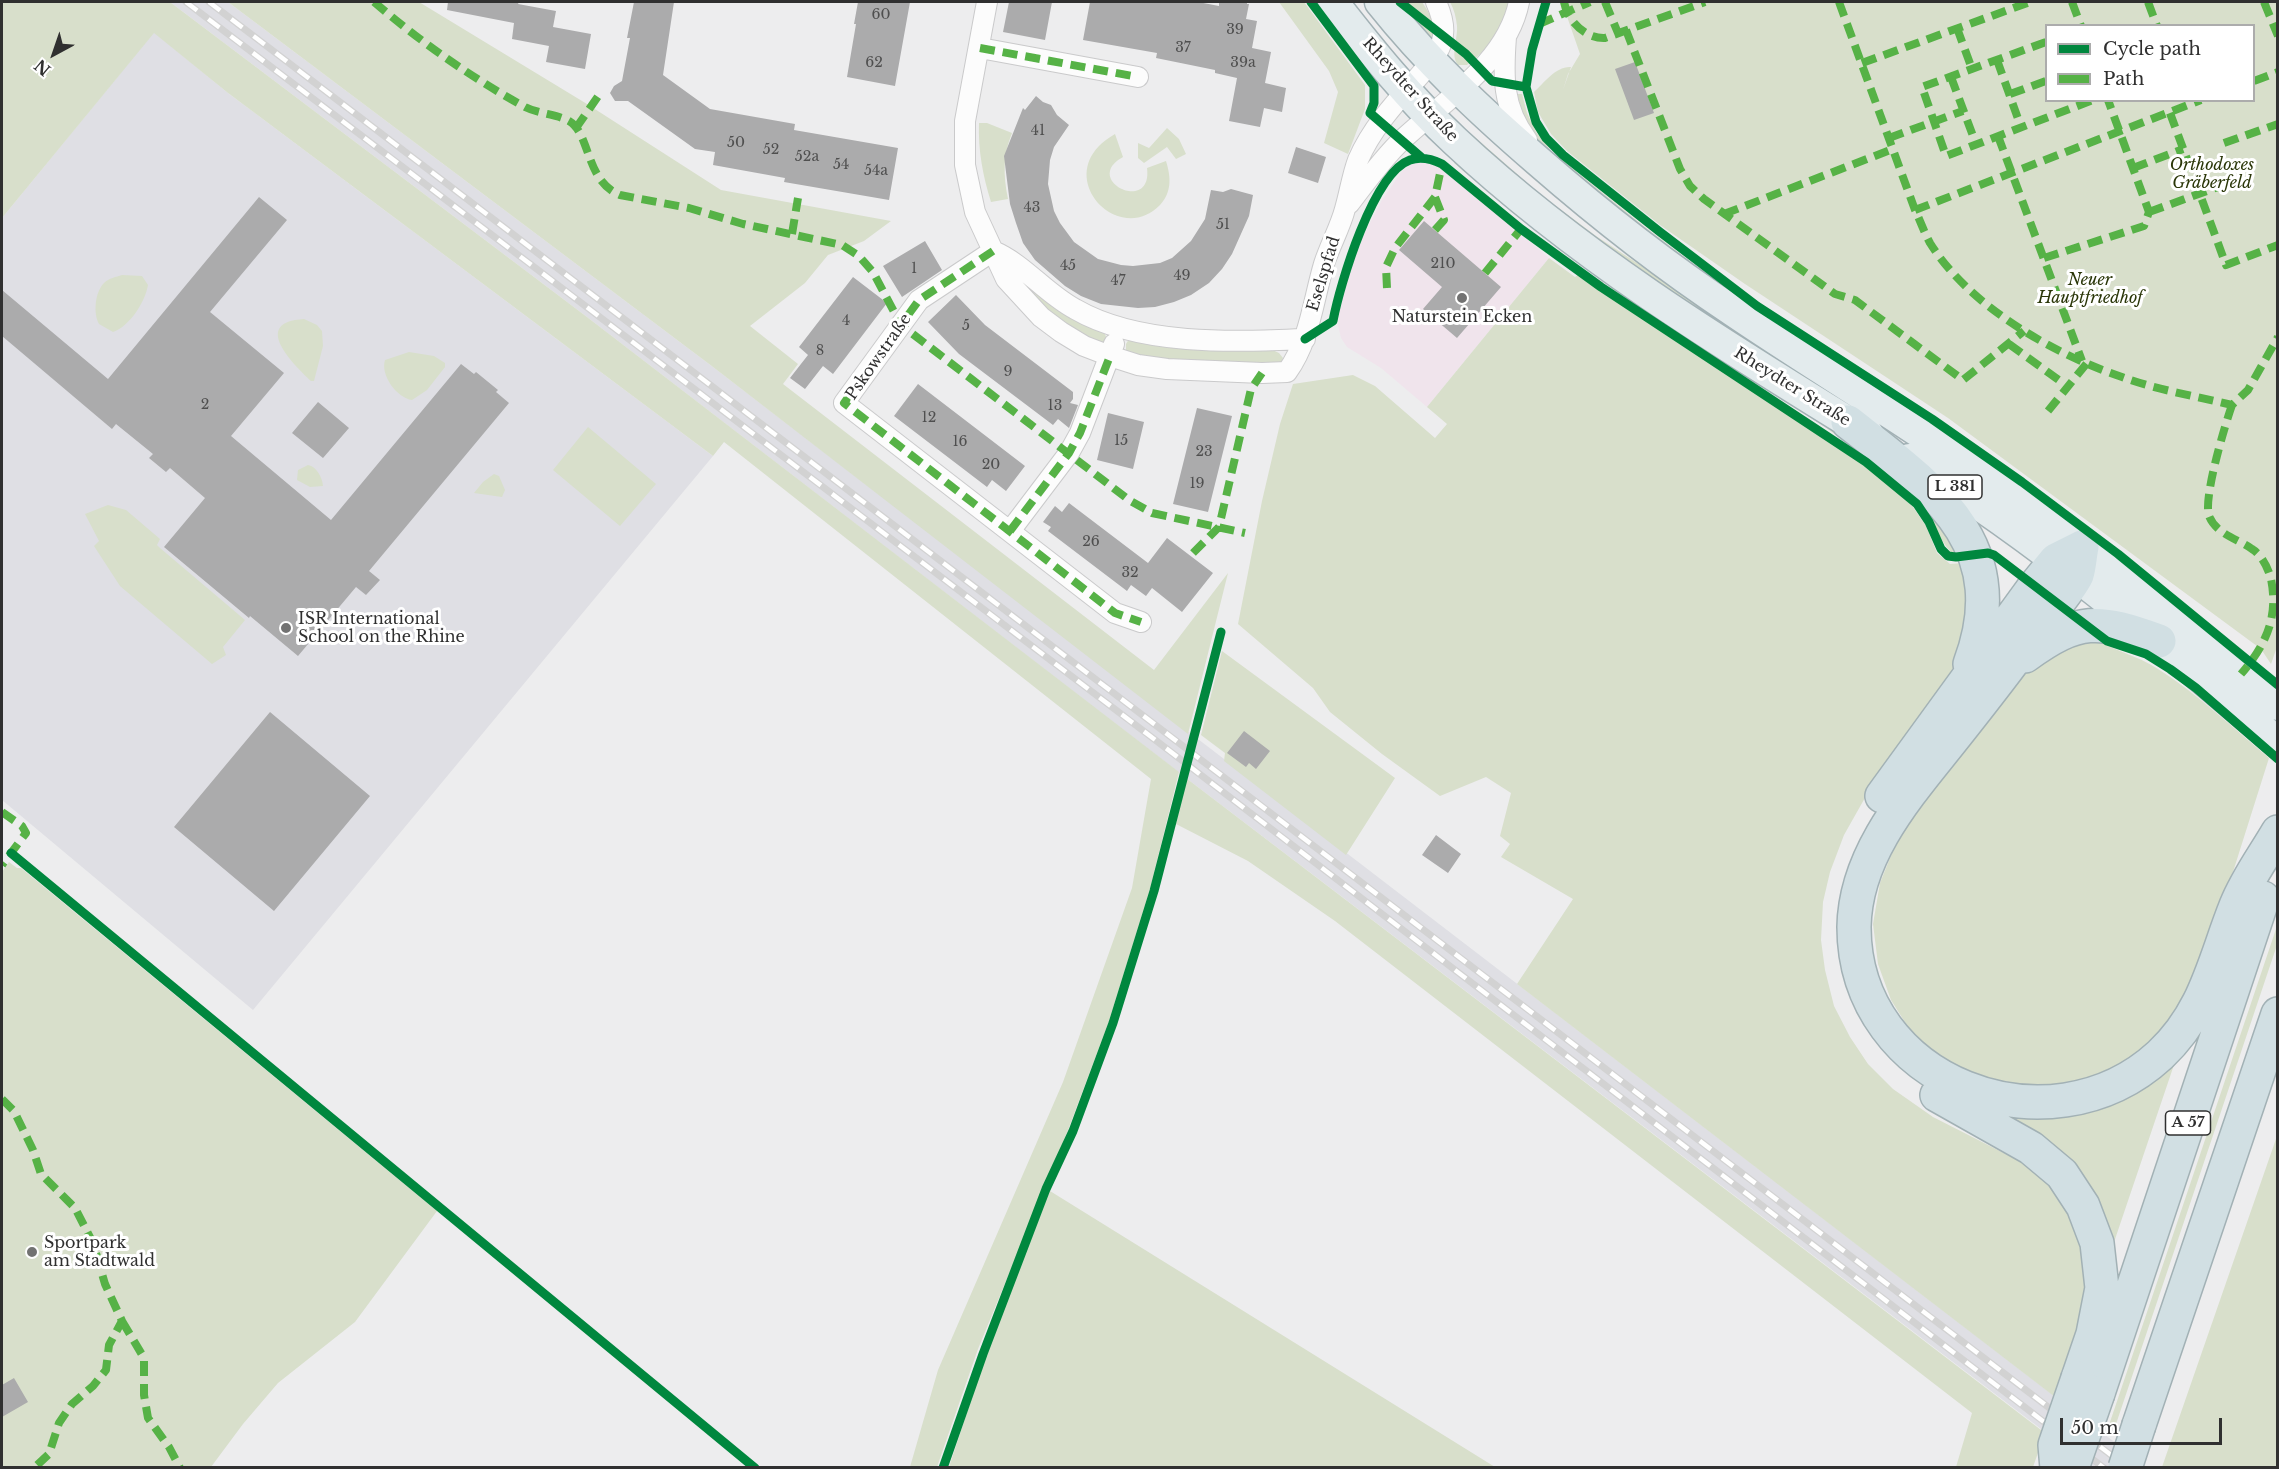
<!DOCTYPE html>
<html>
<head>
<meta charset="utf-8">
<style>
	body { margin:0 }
	#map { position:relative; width:2279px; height:1469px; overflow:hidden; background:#ededee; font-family:"Libre Baskerville",serif }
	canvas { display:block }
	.frame { position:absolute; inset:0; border:3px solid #303030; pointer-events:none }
	.legend { position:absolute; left:2045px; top:24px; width:210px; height:78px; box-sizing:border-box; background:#fff; border:2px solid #acacac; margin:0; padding:8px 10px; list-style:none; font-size:18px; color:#303030 }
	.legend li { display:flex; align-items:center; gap:12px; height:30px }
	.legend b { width:30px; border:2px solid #acacac }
	.north { position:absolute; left:24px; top:24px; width:60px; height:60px; -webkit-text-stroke:4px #fff; paint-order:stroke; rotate:220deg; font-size:16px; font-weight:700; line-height:24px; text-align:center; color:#303030 }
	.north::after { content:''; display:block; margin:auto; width:21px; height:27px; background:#303030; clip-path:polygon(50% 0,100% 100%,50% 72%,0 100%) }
	.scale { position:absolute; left:2060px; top:1418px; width:162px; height:27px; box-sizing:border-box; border:3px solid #303030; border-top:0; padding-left:8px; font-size:18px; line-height:21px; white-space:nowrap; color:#303030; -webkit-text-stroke:4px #fff; paint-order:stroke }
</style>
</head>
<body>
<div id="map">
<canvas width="2279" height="1469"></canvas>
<div class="frame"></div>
<ul class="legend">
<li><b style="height:8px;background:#00873e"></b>Cycle path</li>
<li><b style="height:8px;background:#56b246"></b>Path</li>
</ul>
<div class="north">N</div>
<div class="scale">50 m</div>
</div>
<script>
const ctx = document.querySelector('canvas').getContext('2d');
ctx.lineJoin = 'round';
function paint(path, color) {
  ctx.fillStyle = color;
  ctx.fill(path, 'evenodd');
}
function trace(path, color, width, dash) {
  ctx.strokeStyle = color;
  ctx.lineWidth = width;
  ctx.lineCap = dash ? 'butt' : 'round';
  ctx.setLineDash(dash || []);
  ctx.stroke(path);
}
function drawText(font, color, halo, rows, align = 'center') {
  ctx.font = font + ' "Libre Baskerville",serif';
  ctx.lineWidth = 6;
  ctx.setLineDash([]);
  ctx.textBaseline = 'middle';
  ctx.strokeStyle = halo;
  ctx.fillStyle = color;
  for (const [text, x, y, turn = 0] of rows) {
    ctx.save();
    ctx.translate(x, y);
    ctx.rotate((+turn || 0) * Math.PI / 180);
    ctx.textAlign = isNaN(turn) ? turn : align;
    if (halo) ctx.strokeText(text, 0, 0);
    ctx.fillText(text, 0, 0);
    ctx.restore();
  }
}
const commercial = new Path2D(`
	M 1424,161 L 1438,165 L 1549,258 L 1427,407 L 1381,368 L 1347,347 L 1341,338 L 1338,325 L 1340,304 L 1359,244 L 1382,200 L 1402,171 L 1412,164 Z`);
const built = new Path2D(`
	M 170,2 L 228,2 L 713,367 L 2147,1467 L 2091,1467 L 1186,778 L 587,317 Z
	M 154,32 L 228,93 L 713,456 L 253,1010 L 2,800 L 2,218 Z`);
const green = new Path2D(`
	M 2,2 L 170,2 L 587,317 L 1179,772 L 1150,889 L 1108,1024 L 1068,1130 L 978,1349 L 937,1467 L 910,1467 L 938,1370 L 1063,1082 L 1132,888 L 1151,779 L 724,442 L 713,456 L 228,93 L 154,33 L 2,218 Z
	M 228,2 L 419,2 L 587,104 L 721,190 L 891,221 L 864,241 L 828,255 L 805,283 L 750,326 L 798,364 L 783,384 L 1154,670 L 1228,573 L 1188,734 L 713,367 Z
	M 1279,2 L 1304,2 L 1365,85 L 1365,109 L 1348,154 L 1324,143 L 1338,92 L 1329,71 Z
	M 1402,2 L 1422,2 C 1429,12 1437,25 1432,38 L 1429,38 L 1403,10 Z
	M 1450,2 L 1509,2 C 1504,28 1488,50 1467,65 L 1458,65 C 1450,55 1458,39 1457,26 C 1456,17 1454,9 1450,2 Z
	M 1562,2 L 2277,2 L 2278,644 L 2271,664 L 2261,649 L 1948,418 L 1745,284 L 1660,225 L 1567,151 L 1551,134 L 1538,112 L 1534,92 C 1544,83 1556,66 1571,67 L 1563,90 L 1568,74 L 1580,54 ZM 2046,26 L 2254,26 L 2254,100 L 2046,100 Z
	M 1517,94 L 1522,94 L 1527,113 L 1536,132 L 1552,152 L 1645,227 L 1754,310 L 1641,228 L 1550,154 L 1533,134 L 1523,114 Z
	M 979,123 L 987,123 L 1012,133 C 1003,155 1003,174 1008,199 L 991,202 C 983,176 978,151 979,123 Z
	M 1167,128 L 1179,139 L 1186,154 L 1176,159 L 1167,147 L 1144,163 L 1138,158 L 1138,143 L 1149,148 Z
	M 1469,132 L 1540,194 L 1596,236 L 1740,331 L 1737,335 L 1593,240 L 1467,135 Z
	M 1115,134 L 1123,157 C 1081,180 1153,215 1147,168 L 1166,161 C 1171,177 1172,192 1160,205 C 1117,249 1047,172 1115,134 Z
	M 1457,160 L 1831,425 L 1928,499 L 1958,552 L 1951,552 C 1937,538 1934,517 1921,502 C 1912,492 1900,484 1890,476 C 1837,431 1775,395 1717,358 C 1624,298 1537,235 1454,163 Z
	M 1549,258 L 1575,277 L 1578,275 L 1862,464 L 1895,489 L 1913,507 L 1926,526 L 1937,553 L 1950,564 L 1963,563 L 1969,593 L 1962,650 L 1946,687 L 1866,796 L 1844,835 L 1830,872 L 1823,902 L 1821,940 L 1825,970 L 1834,1006 L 1850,1037 L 1868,1064 L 1893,1089 L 1933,1117 L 2037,1170 L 2061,1197 L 2078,1228 L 2087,1272 L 2084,1316 L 2055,1397 L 1517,984 L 1573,899 L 1501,857 L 1510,844 L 1500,836 L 1511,793 L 1486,777 L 1440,796 L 1382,754 L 1330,712 L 1313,688 L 1238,624 L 1262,501 L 1280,424 L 1293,384 L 1353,375 L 1375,386 L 1435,438 L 1447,424 L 1427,407 Z
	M 1008,267 L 1103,328 L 1107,340 L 1102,348 L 1052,319 Z
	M 122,275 L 142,276 L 148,285 C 145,302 130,326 113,332 L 99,324 C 93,313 95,292 104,283 C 109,278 116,277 122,275 Z
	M 304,319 L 317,325 L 322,331 L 323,346 L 314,381 L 311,381 C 292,363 251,322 304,319 Z
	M 1129,339 L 1268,348 L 1279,353 L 1283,358 L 1281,363 L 1276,366 C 1239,365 1156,368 1126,350 L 1126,344 Z
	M 409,352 L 434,356 L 445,363 L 445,367 L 427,390 L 412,400 C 397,398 380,375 385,360 Z
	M 588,427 L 656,484 L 620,526 L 553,470 Z
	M 308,465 C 317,467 322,477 323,486 L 310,487 L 297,480 L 298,470 Z
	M 494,474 L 499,476 L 505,490 L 502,497 L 474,493 L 483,482 Z
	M 108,505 L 126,510 L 160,539 L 157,545 L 160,548 L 245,620 L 223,647 L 226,655 L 212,664 L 120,586 L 94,546 L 99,541 L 85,514 Z
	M 2092,637 C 2113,651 2137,655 2158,669 C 2198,694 2233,728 2269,758 L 2208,951 L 2186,999 L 2156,1038 L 2120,1067 L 2077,1084 L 2038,1089 L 1967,1073 L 1934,1053 L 1908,1027 L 1891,1000 L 1878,964 L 1873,924 L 1880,883 L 1894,848 L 1924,800 L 2030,661 Z
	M 1222,651 L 1395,778 L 1346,855 L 1224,761 L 1225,753 L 1201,735 Z
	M 1186,778 L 2045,1433 L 2033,1467 L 1956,1467 L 1972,1413 L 1335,921 L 1248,861 L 1176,824 Z
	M 9,862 L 17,868 L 21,868 L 437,1211 L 355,1322 L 278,1383 L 243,1424 L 211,1467 L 2,1467 L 2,872 Z
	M 2277,926 L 2277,945 L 2115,1427 L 2109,1425 Z
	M 2179,1050 L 2110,1254 L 1985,1108 Z
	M 2277,1136 L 2277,1467 L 2162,1467 Z
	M 1050,1190 L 1050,1191 L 1495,1467 L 949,1467 L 986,1355 Z`);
const building = new Path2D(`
	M 448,2 L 519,2 L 518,4 L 556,11 L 553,27 L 591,34 L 585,69 L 546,62 L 549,46 L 512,39 L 514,23 L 447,10 Z
	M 634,2 L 674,2 L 663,75 L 710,109 L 795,124 L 794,130 L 898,148 L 889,200 L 784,182 L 785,178 L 713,165 L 715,152 L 695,149 L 628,101 L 615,101 L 610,93 L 614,86 L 622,81 L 630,38 L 627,38 Z
	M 858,2 L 910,2 L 895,86 L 847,77 L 856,24 L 854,24 Z
	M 1009,2 L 1052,2 L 1045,40 L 1003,32 Z
	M 1090,2 L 1198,2 L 1219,6 L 1219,2 L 1247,2 L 1247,4 L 1249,4 L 1246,19 L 1257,21 L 1252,48 L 1271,52 L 1265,83 L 1286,88 L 1282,112 L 1264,108 L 1260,127 L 1229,121 L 1237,78 L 1215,73 L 1215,70 L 1156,58 L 1157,53 L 1083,40 Z
	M 1635,62 L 1654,113 L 1634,120 L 1615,69 Z
	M 1036,96 L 1043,102 L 1051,105 L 1057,115 L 1069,125 L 1054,147 L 1050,160 L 1048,184 L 1054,211 L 1060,223 L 1074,242 L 1098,259 L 1121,265 L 1133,266 L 1160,263 L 1172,258 L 1191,241 L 1205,219 L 1211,190 L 1223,192 L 1231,189 L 1253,195 L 1249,216 L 1232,254 L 1222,269 L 1209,283 L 1191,295 L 1174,302 L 1155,307 L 1138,308 L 1101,304 L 1081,296 L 1065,286 L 1035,260 L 1023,243 L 1016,223 L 1010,204 L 1004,156 L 1023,108 L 1025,110 Z
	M 1296,147 L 1326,157 L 1318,183 L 1288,173 Z
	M 259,197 L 287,220 L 210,312 L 284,373 L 231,436 L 331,520 L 461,364 L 474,374 L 476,372 L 498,390 L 496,392 L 509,403 L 369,571 L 380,580 L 366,595 L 356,587 L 298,656 L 250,616 L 249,618 L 164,547 L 205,498 L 170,468 L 166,472 L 149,458 L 153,454 L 116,424 L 112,429 L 2,336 L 2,290 L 108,379 Z
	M 1424,221 L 1501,287 L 1457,338 L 1423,309 L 1442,287 L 1399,250 Z
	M 925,241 L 942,270 L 902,297 L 883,266 Z
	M 853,277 L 887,303 L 833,374 L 823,366 L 805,389 L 790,378 L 808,355 L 799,347 Z
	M 956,295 L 985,325 L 1073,392 L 1073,399 L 1070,403 L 1078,405 L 1069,428 L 1058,419 L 1053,425 L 959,354 L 928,322 Z
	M 918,384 L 1025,466 L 1006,491 L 992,480 L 987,487 L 894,416 Z
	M 318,402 L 349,428 L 323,458 L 292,433 Z
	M 1197,408 L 1232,416 L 1208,512 L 1173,504 Z
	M 1108,413 L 1144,422 L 1133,469 L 1097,460 Z
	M 1069,503 L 1148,563 L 1167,538 L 1213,573 L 1182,612 L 1152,588 L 1146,596 L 1131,585 L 1127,591 L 1048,531 L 1051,527 L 1043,522 L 1055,506 L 1062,512 Z
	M 270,712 L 370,796 L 274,911 L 174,827 Z
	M 1244,731 L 1270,751 L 1256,769 L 1249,763 L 1246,767 L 1227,753 Z
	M 1436,835 L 1461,854 L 1448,873 L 1422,855 Z
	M 14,1378 L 28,1402 L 2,1417 L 2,1385 Z`);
const minor = new Path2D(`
	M 987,2 L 965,121 L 965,165 L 975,212 L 1006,279 L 1041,317 L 1061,332 L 1084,346 L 1110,356 L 1138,365 L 1167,369 L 1262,373 L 1287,372 C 1310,340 1313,301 1324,264 C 1330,245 1340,228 1345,209 C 1350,192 1352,176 1358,160 C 1371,130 1393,105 1414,82 C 1439,53 1453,39 1436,2
	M 1506,37 C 1503,76 1502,107 1527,140
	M 980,48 L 1138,77
	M 1349,204 C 1366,182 1382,159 1402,140 C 1445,100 1507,62 1519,2
	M 993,251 L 919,300 L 844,403 L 1115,613 L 1141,622
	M 993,251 C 1024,264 1045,293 1075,309 C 1139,346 1233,342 1305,339
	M 1010,531 L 1069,453 L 1080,433 L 1114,344`);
const primary = new Path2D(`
	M 1333,2 C 1371,51 1410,99 1455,141 C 1579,257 1725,346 1868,434
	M 1380,2 C 1427,61 1480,111 1538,161 C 1600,215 1665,266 1733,311 C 1811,364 1892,412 1969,466 C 2076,540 2178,622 2278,705
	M 1909,459 C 2042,541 2160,642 2278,743`);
const motorway = new Path2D(`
	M 1848,422 C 1932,488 2015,543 1970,664
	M 2082,547 C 2080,556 2080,566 2077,575 C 2071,589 2041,623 2030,638 C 2005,673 1978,707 1951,741 C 1908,795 1855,854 1854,927 C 1854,1083 2049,1157 2160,1055 C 2206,1012 2214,961 2236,906 C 2246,880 2264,856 2278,832
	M 2025,656 C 2079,617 2098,619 2159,641
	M 1882,796 L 2034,587 L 2056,560 L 2082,547
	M 1937,1095 L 2031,1148 L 2062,1174 L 2083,1206 L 2097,1243 L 2102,1288 L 2093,1334 L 2078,1378
	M 2098,1393 L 2263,898
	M 2139,1425 L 2278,1014`);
const rail = new Path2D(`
	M 186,2 L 1154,739 L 2104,1468
	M 209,2 L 2128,1468`);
const motorwayBridge = new Path2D(`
	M 2057,1468 L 2055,1445 L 2078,1378
	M 2072,1468 L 2098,1393
	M 2125,1468 L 2139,1425`);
const quiet = new Path2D(`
	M 374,2 C 421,42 470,77 525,107 C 539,114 556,114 569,121 C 591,134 585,181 620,195 L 689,208 L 743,224 L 842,245 L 859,256 L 873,272 L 901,325 L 1129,500 L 1152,513 L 1245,533
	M 1564,2 C 1567,20 1585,39 1605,38 L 1705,2
	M 1605,2 L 1618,33
	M 1839,2 L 1915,210 C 1920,220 1924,232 1930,243 C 1969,306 2053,354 2122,377 C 2157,390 2196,396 2232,405 L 2248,390 L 2278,337
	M 2072,2 L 2081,26
	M 2148,2 L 2157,26
	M 2264,2 L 2278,36
	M 1539,24 L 1590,2
	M 1957,28 L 1972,69
	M 1626,30 L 1680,169 L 1690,186 L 1704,199 L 1835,294 L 1855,300 L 1963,380 L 2024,331
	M 2046,42 L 1922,87 L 1946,156 L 2093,100
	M 980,48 L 1138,77
	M 1997,60 L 2021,127
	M 1862,63 L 2030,2
	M 1951,77 L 1976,144
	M 2254,81 L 2278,72
	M 2010,94 L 2046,81
	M 2170,113 L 2226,265 L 2278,245
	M 576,128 L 599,95
	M 1998,136 L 2082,361
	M 1889,138 L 1963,111
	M 2224,143 L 2278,124
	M 2133,168 L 2183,149
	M 1915,210 L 2201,100
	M 2149,212 L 2237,180
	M 1724,214 L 1893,149
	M 1435,230 L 1444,220 L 1435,197 L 1442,164
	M 792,234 L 798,198
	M 993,251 L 919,300 L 844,403 L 1115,613 L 1141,622
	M 2044,258 L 2144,226 L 2149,212 L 2108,100
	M 1485,273 L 1521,229
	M 1387,288 L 1386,267 L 1395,248 L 1435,197
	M 2009,344 L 2067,386
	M 2232,405 C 2225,425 2203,498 2209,516 C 2216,534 2238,539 2252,549 C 2262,555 2268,568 2271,579 C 2279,618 2265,646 2241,674
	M 2048,411 L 2087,363
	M 1010,531 L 1069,453 L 1080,433 L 1110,356
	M 1193,553 L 1219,527 L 1251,389 L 1262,373
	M 2,812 L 22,826 L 26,833 L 2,865
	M 2,1099 L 14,1111 L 33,1150 L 41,1174 L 75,1208 L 93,1243 L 105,1284 L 122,1321 L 109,1345 L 106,1370 L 93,1386 L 72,1404 L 59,1423 L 49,1454 L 34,1468
	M 122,1321 L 144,1358 L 144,1395 L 148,1418 L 169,1447 L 180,1468`);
const cycleway = new Path2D(`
	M 1311,2 L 1374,86 L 1374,103 L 1370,113 L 1422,158
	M 1400,2 L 1466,54 L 1492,81 L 1526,87
	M 1546,2 L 1532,50 L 1526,87 L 1536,122 L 1546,138 L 1563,155 L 1660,232 L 1757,306 L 1932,419 L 2022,482 L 2118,554 L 2278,685
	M 1305,339 L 1333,321 C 1340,284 1373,173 1410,160 C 1421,156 1432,159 1442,164 L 1521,229 L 1601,287 L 1866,462 L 1917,504 L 1929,522 L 1941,549 L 1948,556 L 1956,557 L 1988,553 L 1994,555 L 2107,641 L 2146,654 L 2170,669 L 2196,688 L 2278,759
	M 11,853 L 755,1468
	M 943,1468 L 983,1354 L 1046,1189 L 1073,1131 L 1113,1023 L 1154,891 L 1221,632`);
const markers = [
	[1462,298,6,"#727272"],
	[286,628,6,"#727272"],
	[32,1252,6,"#727272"]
];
const numberNames = [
	["60",881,15],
	["39",1235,30],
	["37",1183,48],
	["62",874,63],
	["39a",1243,63],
	["41",1038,131],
	["50",736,143],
	["52",771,150],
	["52a",807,157],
	["54",841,165],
	["54a",876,171],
	["43",1032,208],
	["51",1223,225],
	["210",1443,264],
	["45",1068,266],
	["1",914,269],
	["49",1182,276],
	["47",1118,281],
	["4",846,321],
	["5",966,326],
	["8",820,351],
	["9",1008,372],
	["2",205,405],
	["13",1055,406],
	["12",929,418],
	["15",1121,441],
	["16",960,442],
	["23",1204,452],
	["20",991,465],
	["19",1197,484],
	["26",1091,542],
	["32",1130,573]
];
const shields = [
	[1955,487,54],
	[2188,1123,45]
];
const shieldNames = [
	["L 381",1955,487],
	["A 57",2188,1123]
];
const streetNames = [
	["Rheydter Straße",1410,90,48],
	["Eselspfad",1324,274,-73],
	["Pskowstraße",879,357,-55],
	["Rheydter Straße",1792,387,32]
];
const parkNames = [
	["Orthodoxes",2212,165],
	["Gräberfeld",2212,183],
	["Neuer",2090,280],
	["Hauptfriedhof",2090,298]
];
const poiNames = [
	["Naturstein Ecken",1462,317,"center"],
	["ISR International",298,619],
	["School on the Rhine",298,637],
	["Sportpark",44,1243],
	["am Stadtwald",44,1261]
];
paint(commercial, '#f0e4ec');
paint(built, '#dfdfe4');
paint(green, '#d8dfcb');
paint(building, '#ababac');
trace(minor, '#cacacb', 22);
trace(primary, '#a2b1b5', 33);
trace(motorway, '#a2b1b5', 36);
trace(minor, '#fcfcfc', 20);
trace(primary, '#e3ebed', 30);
trace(motorway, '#d1dfe3', 33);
trace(rail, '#d2d2d2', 7);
trace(rail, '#fff', 4.5, [14]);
trace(motorwayBridge, '#a2b1b5', 36, []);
trace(motorwayBridge, '#d1dfe3', 33);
trace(quiet, '#56b246', 8, [15, 8]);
trace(cycleway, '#00873e', 9);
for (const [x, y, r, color] of markers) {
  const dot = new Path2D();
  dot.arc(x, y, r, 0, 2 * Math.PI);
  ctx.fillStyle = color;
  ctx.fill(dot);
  trace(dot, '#fff', 2);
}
drawText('14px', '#4f4f4f', null, numberNames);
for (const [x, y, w] of shields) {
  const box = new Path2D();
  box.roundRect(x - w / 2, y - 12, w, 24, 4.5);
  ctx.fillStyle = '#fff';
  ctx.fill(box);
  trace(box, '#303030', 1.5);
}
drawText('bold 15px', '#303030', null, shieldNames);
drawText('16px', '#303030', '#fff', streetNames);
drawText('italic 16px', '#2a3608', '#fff', parkNames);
drawText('16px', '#303030', '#fff', poiNames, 'left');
</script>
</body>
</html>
